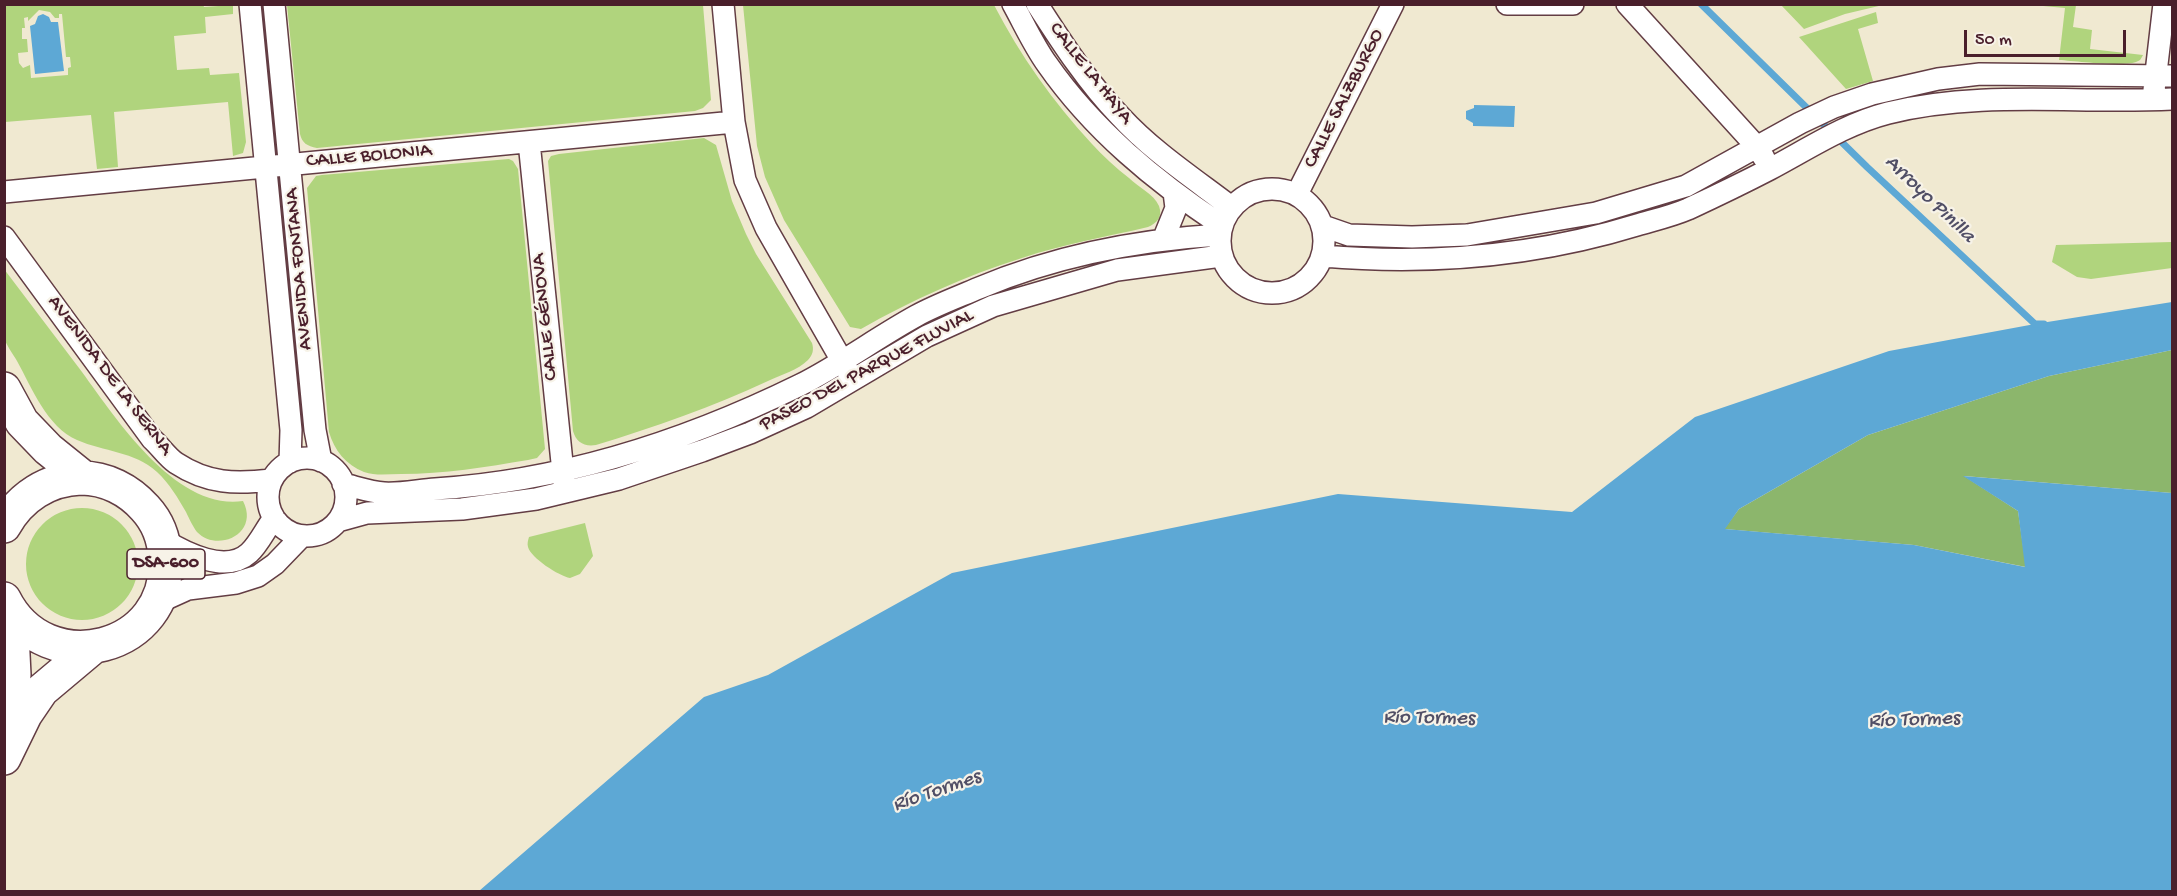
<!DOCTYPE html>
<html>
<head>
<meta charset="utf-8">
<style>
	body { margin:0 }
	#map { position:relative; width:2177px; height:896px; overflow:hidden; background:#f0e9d1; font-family:"Gochi Hand",sans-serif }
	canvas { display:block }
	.frame { position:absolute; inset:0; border:6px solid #4a1f2b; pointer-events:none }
	.scale { position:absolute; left:1964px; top:30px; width:162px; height:27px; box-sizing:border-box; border:3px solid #4a1f2b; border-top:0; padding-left:8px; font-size:18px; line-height:21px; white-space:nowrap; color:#4a1f2b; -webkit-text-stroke:4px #f7f3e8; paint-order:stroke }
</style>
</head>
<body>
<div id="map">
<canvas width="2177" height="896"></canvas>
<div class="frame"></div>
<div class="scale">50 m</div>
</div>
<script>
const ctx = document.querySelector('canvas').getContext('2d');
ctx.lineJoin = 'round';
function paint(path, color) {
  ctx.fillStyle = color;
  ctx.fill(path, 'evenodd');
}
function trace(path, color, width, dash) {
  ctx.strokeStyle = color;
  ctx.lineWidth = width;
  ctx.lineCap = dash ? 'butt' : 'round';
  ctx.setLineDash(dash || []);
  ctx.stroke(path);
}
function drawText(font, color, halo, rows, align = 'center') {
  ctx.font = font + ' "Gochi Hand",sans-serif';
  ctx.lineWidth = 4.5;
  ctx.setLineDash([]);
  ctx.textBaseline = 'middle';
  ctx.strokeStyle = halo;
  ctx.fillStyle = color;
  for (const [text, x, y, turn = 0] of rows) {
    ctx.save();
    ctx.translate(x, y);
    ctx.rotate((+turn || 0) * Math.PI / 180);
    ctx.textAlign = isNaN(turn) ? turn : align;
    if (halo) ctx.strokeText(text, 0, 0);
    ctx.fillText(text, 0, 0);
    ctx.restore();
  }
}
const green = new Path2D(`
	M 203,4 L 204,7 L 233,5 L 233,14 L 205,17 L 206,33 L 174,36 L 177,70 L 209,68 L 210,75 L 239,73 L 246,142 L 243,153 L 233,156 L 228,102 L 114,112 L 118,167 L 97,169 L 91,115 L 5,122 L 5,5 ZM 39,10 L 50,12 L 55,18 L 59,18 L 59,14 L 62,14 L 66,57 L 70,57 L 71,67 L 68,68 L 68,75 L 31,78 L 30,65 L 23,68 L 19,63 L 18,53 L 28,52 L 27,39 L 22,39 L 22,28 L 25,28 L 24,18 L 28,17 L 28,21 Z
	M 287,5 L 703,5 L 711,100 L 703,108 L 695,111 L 317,148 C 307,146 302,143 300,134 Z
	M 743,5 L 994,5 C 1020,55 1053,102 1092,144 C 1103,156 1116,168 1129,178 C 1138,187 1154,194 1159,206 C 1163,217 1157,223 1148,227 C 1106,237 1063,244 1022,258 C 965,276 912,300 861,329 L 850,327 L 784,220 L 765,177 L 757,146 Z
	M 1781,5 L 1883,5 L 1845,14 L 1804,29 Z
	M 2043,5 L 2076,5 L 2073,27 L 2092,30 L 2090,49 L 2143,55 C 2140,60 2141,60 2136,62 C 2121,67 2077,61 2059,60 L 2065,8 L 2043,6 Z
	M 1876,12 L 1878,23 L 1858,29 L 1873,81 L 1846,89 L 1799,37 Z
	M 704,138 L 716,145 L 732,201 L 746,234 L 756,254 L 812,343 C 814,349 813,355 808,360 C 798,370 781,375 768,381 C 712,407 655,427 596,445 C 584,447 576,442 573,431 L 548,161 L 551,156 L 559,154 Z
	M 509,159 L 513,161 L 518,169 L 545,449 L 537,458 L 528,460 C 486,467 444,474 401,474 C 388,474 376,476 364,472 C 346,465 334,450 329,432 L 307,188 L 316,176 L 322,175 Z
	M 2172,242 L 2172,268 L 2091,279 L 2077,277 L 2052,262 L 2056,245 Z
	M 4,269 C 29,302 54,335 79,368 C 114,415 174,511 243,501 C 260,534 217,553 197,532 C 193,527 189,518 186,512 C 178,498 169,483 157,472 C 134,451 104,452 77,440 C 47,427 32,388 17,361 C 13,354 6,345 4,337 C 1,321 4,287 4,269 Z
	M26 564a56 56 0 1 1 112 0a56 56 0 1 1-112 0Z
	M 585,523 L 593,556 L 580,574 L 570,578 C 559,576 531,558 528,547 C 527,544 528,540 529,537 Z`);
const forest = new Path2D(`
	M 2172,350 L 2172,493 L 1964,476 L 2018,511 L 2026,567 L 1914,545 L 1724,529 L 1739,509 L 1868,435 L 2049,376 Z`);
const water = new Path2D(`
	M 43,14 L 49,17 L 51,22 L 58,22 L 64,71 L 35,74 L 30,26 L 35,24 L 38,16 Z
	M 1474,105 L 1515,106 L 1514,127 L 1473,126 L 1473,123 L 1466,119 L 1466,111 L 1474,108 Z
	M 2172,302 L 2172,350 L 2049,376 L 1868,435 L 1739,509 L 1725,529 L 1914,545 L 2025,567 L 2018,511 L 1963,476 L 2172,493 L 2172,891 L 479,891 L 704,697 L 768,675 L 952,573 L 1338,494 L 1572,512 L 1695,417 L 1889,351 L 2035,324 Z`);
const stream = new Path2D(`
	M 1701,4 L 1867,167 L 2035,324 L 2044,324`);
const minor = new Path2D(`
	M 250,4 L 291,430 L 290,462
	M 274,4 L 315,430 L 321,461
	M 723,4 L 734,122 L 745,180 L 766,228 L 849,373
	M 1013,4 C 1024,24 1034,46 1047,64 C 1093,130 1155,181 1221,225
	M 1037,4 C 1062,43 1088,83 1120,116 C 1152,151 1193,178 1231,207
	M 1507,4 L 1573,4
	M 1627,4 L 1757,147 L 1764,158
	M 2154,90 L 2164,4
	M 529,142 L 564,482
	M1220 241a52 52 0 1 1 104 0a52 52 0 1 1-104 0Z
	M 4,192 L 734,122
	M 1297,194 L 1393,4
	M 1323,226 L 1349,235 L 1412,237 L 1467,235 L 1596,213 L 1686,186 L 1800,123 L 1834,107 L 1872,94 L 1938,79 L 1980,74 L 2172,76
	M 4,237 L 152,439 C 160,446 167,457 176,463 C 208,484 235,484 272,480
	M 1163,240 L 1176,208 L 1174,192
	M 1323,256 C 1428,265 1536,256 1637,225 C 1654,220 1672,216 1688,209 C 1716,196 1743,183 1770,169 C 1808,149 1845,124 1888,113 C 1982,90 2077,104 2172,99
	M268 497a39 39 0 1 1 78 0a39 39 0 1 1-78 0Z
	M 343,484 C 356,487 371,492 384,493 C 401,494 419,490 435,489 C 562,481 686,441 800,385 C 840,365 876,338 916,316 C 936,305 958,297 979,288 C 1055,256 1138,240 1219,235
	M 338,521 L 367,513 L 462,509 L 536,499 L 619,479 L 702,451 L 750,433 L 807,407 L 927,336 L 993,306 L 1117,270 L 1221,256
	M 164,540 C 185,553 226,574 249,553 C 259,544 266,528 274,518
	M 157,603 L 188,589 L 236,583 L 258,576 L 275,564 L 302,536`);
const primary = new Path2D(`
	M 4,389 L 22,422 L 48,449 L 84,478
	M 4,526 C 20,497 48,479 81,478 C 106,478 129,490 145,508 C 158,522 164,538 165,557 C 173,650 46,683 4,599
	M 4,703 L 14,675 L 11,613
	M 4,758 L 25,715 L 42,690 L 92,648`);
const shields = [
	[166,564,78]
];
const shieldNames = [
	["DSA-600",166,564]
];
const streetNames = [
	["CALLE LA HAYA",1090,74,52],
	["CALLE SALZBURGO",1345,99,-63],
	["CALLE BOLONIA",369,157,-5],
	["AVENIDA FONTANA",300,269,-95],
	["CALLE GÉNOVA",546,317,-96],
	["PASEO DEL PARQUE FLUVIAL",867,371,-28],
	["AVENIDA DE LA SERNA",109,376,53]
];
const waterNames = [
	["Arroyo Pinilla",1929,200,44],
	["Río Tormes",1429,719,1],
	["Río Tormes",1914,721,-2],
	["Río Tormes",937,792,-19]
];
paint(green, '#b0d47d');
paint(forest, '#8cb66c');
paint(water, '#5da8d5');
trace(stream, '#5da8d5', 7);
trace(minor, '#633d44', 24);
trace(primary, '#633d44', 36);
trace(minor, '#fff', 21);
trace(primary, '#fff', 33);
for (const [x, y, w] of shields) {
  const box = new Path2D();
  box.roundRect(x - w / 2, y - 15, w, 30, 4.5);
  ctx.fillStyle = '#f7f3e8';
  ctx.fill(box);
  trace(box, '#4a1f2b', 1.5);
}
drawText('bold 18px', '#4a1f2b', null, shieldNames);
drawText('20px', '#4a1f2b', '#f7f3e8', streetNames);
drawText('italic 21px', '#514f66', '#f7f3e8', waterNames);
</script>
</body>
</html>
